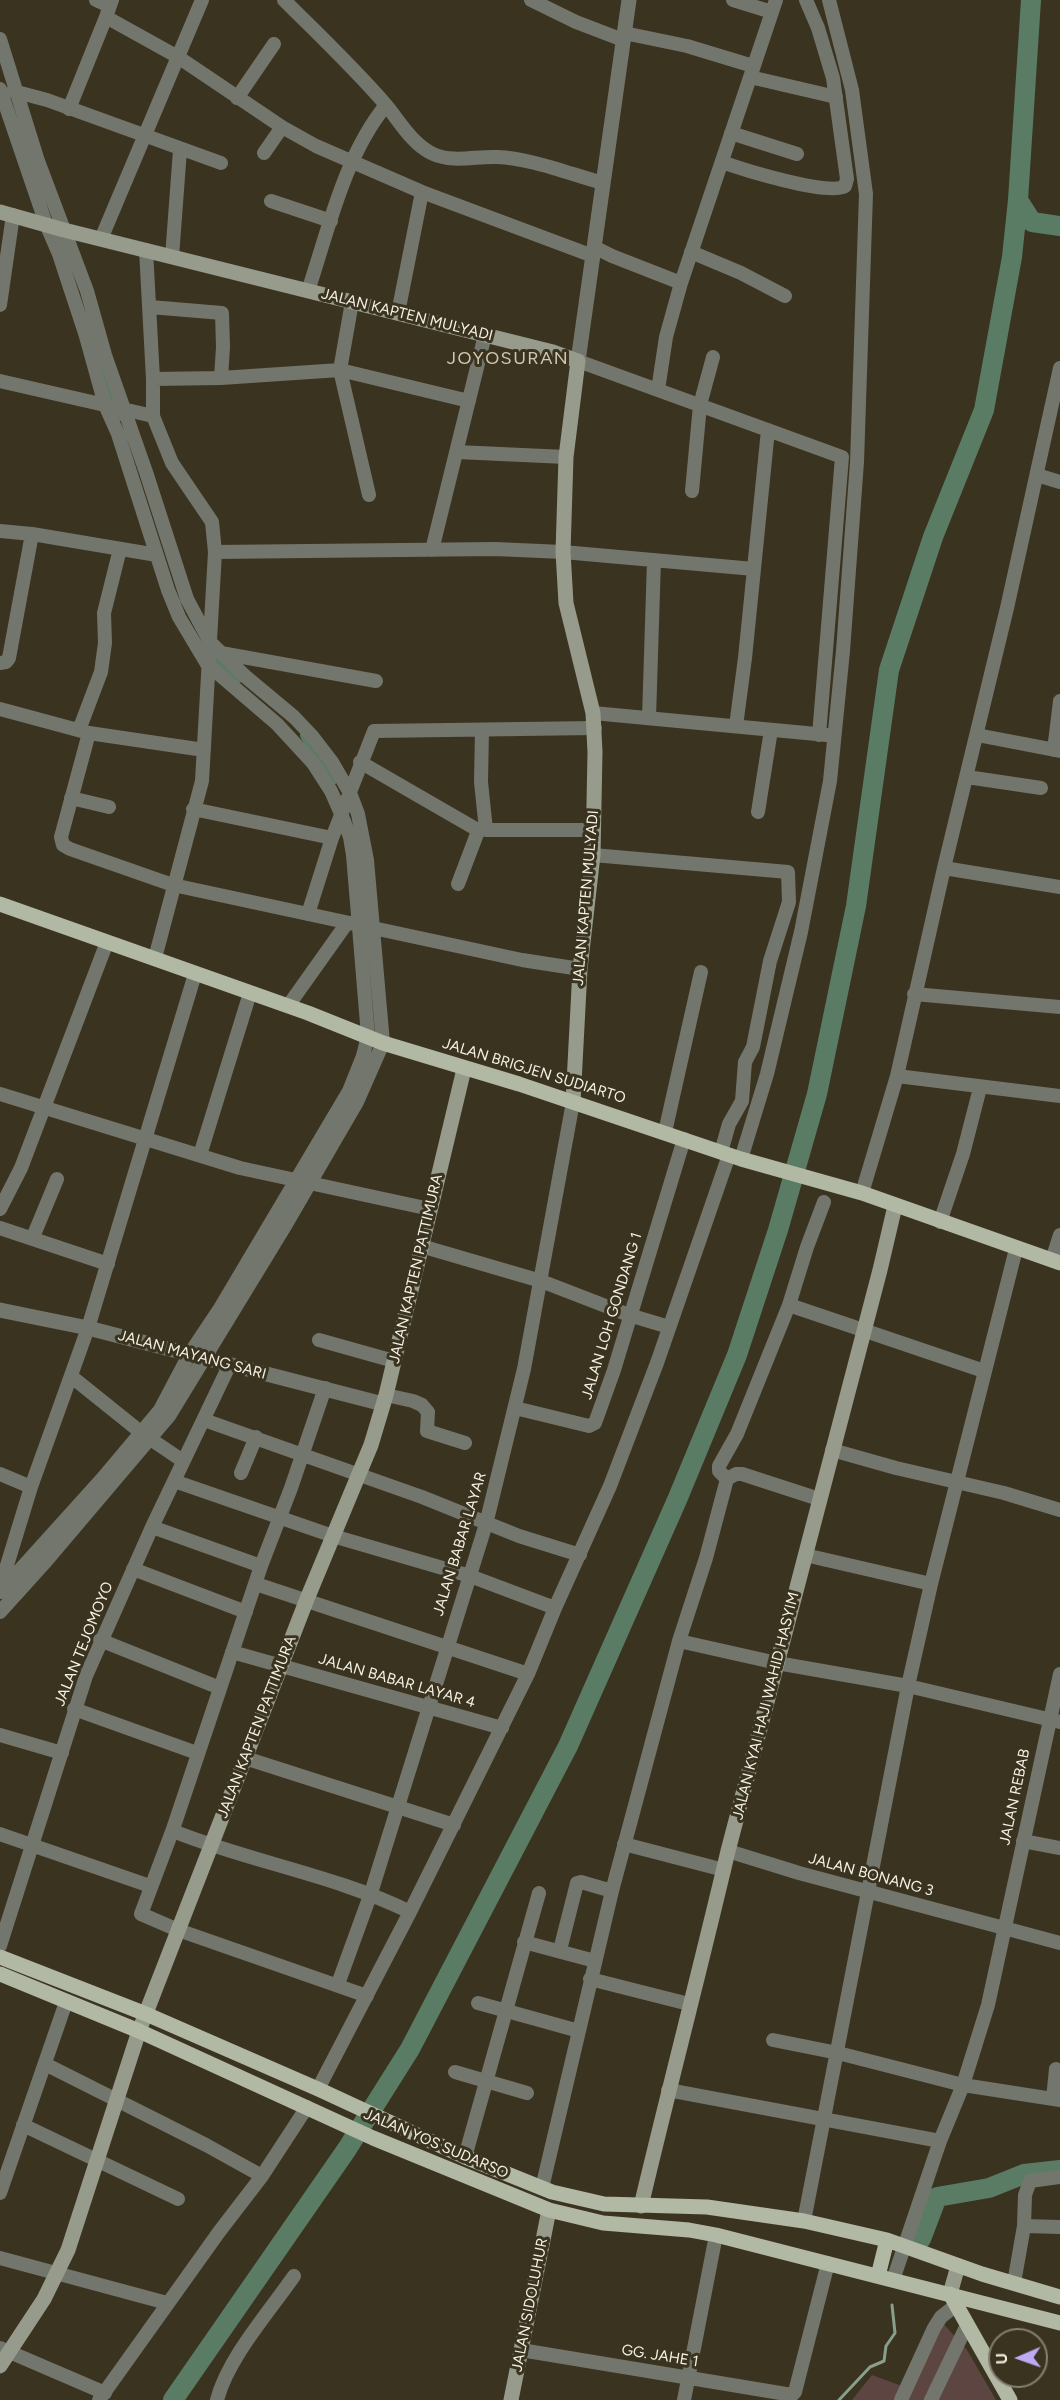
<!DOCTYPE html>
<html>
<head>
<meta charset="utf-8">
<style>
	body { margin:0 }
	#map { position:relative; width:1060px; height:2400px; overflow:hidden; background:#3a3320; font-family:Figtree,sans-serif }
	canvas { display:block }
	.north { position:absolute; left:988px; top:2328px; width:60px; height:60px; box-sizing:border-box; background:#3a3320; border:2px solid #857f6f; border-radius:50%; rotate:268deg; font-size:16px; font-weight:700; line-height:24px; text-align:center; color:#f5f1e5 }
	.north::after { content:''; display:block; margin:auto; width:21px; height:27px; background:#bcaaf5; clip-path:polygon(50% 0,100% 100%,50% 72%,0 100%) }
</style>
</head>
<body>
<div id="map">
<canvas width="1060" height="2400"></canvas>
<div class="north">U</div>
</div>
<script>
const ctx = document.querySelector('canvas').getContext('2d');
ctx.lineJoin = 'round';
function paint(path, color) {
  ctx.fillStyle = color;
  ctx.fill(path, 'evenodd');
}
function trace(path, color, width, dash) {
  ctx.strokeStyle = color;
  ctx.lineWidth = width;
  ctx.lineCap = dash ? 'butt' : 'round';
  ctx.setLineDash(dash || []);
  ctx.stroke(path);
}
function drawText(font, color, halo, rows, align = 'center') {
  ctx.font = font + ' Figtree,sans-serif';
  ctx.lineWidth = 6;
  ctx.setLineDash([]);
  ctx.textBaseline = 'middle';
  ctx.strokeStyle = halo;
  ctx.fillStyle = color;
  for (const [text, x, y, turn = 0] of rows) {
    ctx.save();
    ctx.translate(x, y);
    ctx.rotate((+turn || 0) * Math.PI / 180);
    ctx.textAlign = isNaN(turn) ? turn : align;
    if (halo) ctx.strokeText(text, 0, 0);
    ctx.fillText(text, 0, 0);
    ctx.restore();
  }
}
const green = new Path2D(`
	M 940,2320 L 967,2350 L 996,2400 L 852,2400 L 872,2375 L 910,2389 Z`);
const stream = new Path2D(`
	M 839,2400 L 870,2367 L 884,2361 L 886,2346 L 895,2333 L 892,2305`);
const canal = new Path2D(`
	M 100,364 L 117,416
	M 204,647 L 238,677
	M 306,735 L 331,780
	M 271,1235 L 294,1199`);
const river = new Path2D(`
	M 1018,200 L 1032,222 L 1060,226
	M 921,2239 L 937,2197 L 989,2188 L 1024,2174 L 1060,2170
	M 173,2400 L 347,2149 L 410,2049 L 568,1746 L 677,1500 L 737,1355 L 778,1230 L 817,1094 L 856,906 L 889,670 L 933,537 L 984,410 L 1012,257 L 1018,200 L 1031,0`);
const minor = new Path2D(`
	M 96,0 L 109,6
	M 112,0 L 106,17 L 178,57 L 282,127 L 316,146 L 422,192 L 593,256
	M 284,0 C 318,34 354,68 386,105 C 400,122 412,144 433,154 C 453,163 476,156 497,157 C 530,158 570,174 603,183
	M 531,0 L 576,22 L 623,40
	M 733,0 L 772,12
	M 624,33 L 687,46 L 753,66
	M 0,39 L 38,161 L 87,291 L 105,355 L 146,472 L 187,599 L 210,642 L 246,677 L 294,717 L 312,736 L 332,762 L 350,793 L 358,814 L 367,860 L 383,1043 L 357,1102 L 285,1226 L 169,1416 L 47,1560 L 0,1612
	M 750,77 L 836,97
	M 0,89 L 46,224 L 59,254 L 85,333 L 105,405 L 118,434 L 168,590 L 179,617 L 207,664 L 277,724 L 313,763 L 331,791 L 342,816 L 350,837 L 353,855 L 368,1036 L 363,1056 L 349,1091 L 219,1310 L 189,1355 L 160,1410 L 102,1479 L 0,1592
	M 13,91 L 47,100 L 221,163
	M 237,98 L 274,44
	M 69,109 L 106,17
	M 731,133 L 797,154
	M 264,153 L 282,127
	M 722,162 C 741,169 831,197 845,186 L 847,179 L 833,78 L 818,28 L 806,0
	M 271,201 L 331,221
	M 101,239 L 202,0
	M 594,247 L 612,256 L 681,283 L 776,0
	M 146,250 L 153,379 L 153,416 L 172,463 L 212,522 L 215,552 L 202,781 L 155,958
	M 691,252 L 741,273 L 785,296
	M 172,257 L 180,150
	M 308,291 C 329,228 344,157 386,105
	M 352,302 L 340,370 L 369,495
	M 0,305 L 13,215
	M 150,307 L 222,313 L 223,347 L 221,378
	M 398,313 L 422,192
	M 578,361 L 842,457 L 819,735
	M 153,379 L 221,378 L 340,370 L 469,401
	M 0,381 L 153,416
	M 658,390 L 666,337 L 681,283
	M 457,452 L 566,457
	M 1037,475 L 1060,482
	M 692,491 L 700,405 L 713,357
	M 0,531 L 32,534 L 157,555
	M 432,550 L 485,335
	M 215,552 L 495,549 L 563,552 L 754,569
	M 221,653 L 376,681
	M 0,663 L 6,662 L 9,658 L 32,534
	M 0,709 L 89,733 L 204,750
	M 593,713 L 827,735
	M 649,718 L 654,560
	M 736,726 L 745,658 L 768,430
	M 79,730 L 101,672 L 105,643 L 104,613 L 120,549
	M 482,730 L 481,782 L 486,830 L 593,830
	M 89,733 L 61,837 L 63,845 L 70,849 L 173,885 L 522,960 L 580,969
	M 977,735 L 1060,751
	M 1054,750 L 1060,701
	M 360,762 L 476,829 L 477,834 L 458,884
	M 967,777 L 1041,788
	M 71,798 L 109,807
	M 193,809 L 332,838
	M 758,812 L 771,730
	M 593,855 L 788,872 L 789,902 L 770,961 L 753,1047 L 745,1062 L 742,1101 L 729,1124 L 721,1152
	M 944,868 L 1060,887
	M 308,914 L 332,838 L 374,731 L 595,728
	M 914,994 L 1060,1007
	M 288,1006 L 347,923
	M 897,1076 L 1060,1096
	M 0,1094 L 240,1168 L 430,1209
	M 665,1132 L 701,972
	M 200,1155 L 250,993
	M 741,1159 L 767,1074 L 801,932 L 830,781 L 843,651 L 857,462 L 866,194 L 852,90 L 829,0
	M 862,1193 L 897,1076 L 944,868 L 1007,608 L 1060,368
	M 0,1209 L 21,1168 L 107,942
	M 940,1222 L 963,1154 L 980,1088
	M 0,1228 L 108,1264
	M 33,1237 L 57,1179
	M 421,1246 L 541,1281 L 629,1315 L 669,1327
	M 1052,1260 L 1060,1235
	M 789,1305 L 984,1371
	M 319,1340 L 394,1361
	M 72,1377 L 143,1434 L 183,1461
	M 325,1388 L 291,1488 L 261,1566 L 173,1829 L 141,1914 L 178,1930 L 367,1996
	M 386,1395 L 413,1401 L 422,1405 L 428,1412 L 427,1431 L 465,1443
	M 515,1408 L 589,1426 L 595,1423 L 614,1370 L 684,1139
	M 204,1420 L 422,1497 L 519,1536 L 580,1555
	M 832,1450 L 896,1468 L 1004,1493 L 1060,1510
	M 241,1473 L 256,1437
	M 0,1474 L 31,1487
	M 727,1479 L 719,1471 L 719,1466 L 737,1434 L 789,1305 L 807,1247 L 824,1202
	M 174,1481 L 333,1536 L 470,1576 L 555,1608
	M 152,1527 L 261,1566
	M 805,1555 L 931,1584
	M 133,1569 L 246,1612
	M 256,1584 L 528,1674
	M 0,1588 L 31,1487 L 88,1328 L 195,974
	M 100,1640 L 220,1688
	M 679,1641 L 777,1663 L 908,1686 L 1060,1722
	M 232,1652 L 502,1728
	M 74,1709 L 197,1753
	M 0,1735 L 62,1753
	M 245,1758 L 454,1825
	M 173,1831 C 250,1862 335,1875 410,1912
	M 0,1834 L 150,1886
	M 1023,1841 L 1060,1848
	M 624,1844 L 724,1870
	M 728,1851 L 799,1873 L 1060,1943
	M 524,1942 L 595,1961
	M 0,1946 L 86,1676 L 152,1527 L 229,1366
	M 560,1950 L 577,1883 L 581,1882 L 612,1891
	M 590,1979 L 689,2004
	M 338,1984 L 371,1893 L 486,1524 L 524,1369 L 573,1102
	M 478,2003 L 579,2031
	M 773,2040 L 838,2053 L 963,2085 L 1060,2100
	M 45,2064 L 206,2145 L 262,2176
	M 455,2072 L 527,2093
	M 318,2089 L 410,1912 L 528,1674 L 555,1608 L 610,1486 L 657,1363 L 729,1155
	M 668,2090 L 940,2141
	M 1053,2099 L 1056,2069
	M 23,2125 L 178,2199
	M 465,2157 L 539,1893
	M 542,2188 L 612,1891 L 679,1641 L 706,1558 L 727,1479 L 736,1474 L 742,1474 L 819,1499
	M 0,2193 L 66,2002
	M 804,2221 L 908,1686 L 931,1584 L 1016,1249
	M 1024,2226 L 1025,2195 L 1030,2181 L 1060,2177
	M 0,2258 L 167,2303
	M 893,2280 L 940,2141 L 963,2085 L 988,2005 L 1060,1674
	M 1014,2283 L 1024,2226 L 1060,2227
	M 0,2348 L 105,2393
	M 521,2350 L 792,2395 L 795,2392 L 828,2263
	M 99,2400 L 219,2232 L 262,2176 L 307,2107
	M 217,2400 C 228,2358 269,2312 294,2276
	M 684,2400 L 716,2235
	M 901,2400 L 934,2328 L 941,2317 L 955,2306
	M 931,2400 L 967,2325`);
const tertiary = new Path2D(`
	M 578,361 L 629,0
	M 0,1310 L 88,1328 L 383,1404`);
const secondary = new Path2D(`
	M 0,212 L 64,230 L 553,352 L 578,361 L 566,457 L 563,552 L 566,603 L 593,713 L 595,752 L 593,855 L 580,969 L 573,1102
	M 641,2206 C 669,2088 700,1970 728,1851 L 880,1270 L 895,1206
	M 950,2294 L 958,2266
	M 0,2366 L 44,2299 L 68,2250 L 139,2031 L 307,1599 L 371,1445 L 386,1395 L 464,1069
	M 511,2400 L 549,2210`);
const primary = new Path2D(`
	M 0,904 L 308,1013 L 383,1043 L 519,1084 L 741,1159 L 862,1193 L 1060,1263
	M 0,1957 L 146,2014 L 318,2089 L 465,2157 L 552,2192 L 604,2204 L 707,2207 L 804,2221 L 887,2240 L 982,2274 L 1060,2297
	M 0,1974 L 139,2031 L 373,2138 L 549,2210 L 603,2223 L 689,2230 L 716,2235 L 1060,2323
	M 878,2276 L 887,2240
	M 950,2294 L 1010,2400`);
const streetNames = [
	["JALAN KAPTEN MULYADI",407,315,14],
	["JALAN KAPTEN MULYADI",586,898,-85],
	["JALAN BRIGJEN SUDIARTO",534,1071,17],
	["JALAN KAPTEN PATTIMURA",416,1269,-77],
	["JALAN LOH GONDANG 1",612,1316,-73],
	["JALAN MAYANG SARI",192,1355,15],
	["JALAN BABAR LAYAR",460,1544,-73],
	["JALAN TEJOMOYO",84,1644,-68],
	["JALAN BABAR LAYAR 4",397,1681,16],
	["JALAN KYAI HAJI WAHID HASYIM",766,1706,-76],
	["JALAN KAPTEN PATTIMURA",257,1727,-69],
	["JALAN REBAB",1015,1797,-78],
	["JALAN BONANG 3",871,1875,15],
	["JALAN YOS SUDARSO",436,2144,23],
	["JALAN SIDOLUHUR",530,2305,-79],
	["GG. JAHE 1",660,2356,9]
];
const quarterNames = [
	["JOYOSURAN",508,359]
];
paint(green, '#5d4542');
trace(stream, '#889f8b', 3);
trace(canal, '#5a7c64', 12);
trace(river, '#5a7c64', 20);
trace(minor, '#73766d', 14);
trace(tertiary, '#73766d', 15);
trace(secondary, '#969b8c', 15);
trace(primary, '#b1b8a4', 15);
drawText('15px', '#f5f1e5', '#3a3320', streetNames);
ctx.letterSpacing = '1.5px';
drawText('18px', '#d0c8b1', '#3a3320', quarterNames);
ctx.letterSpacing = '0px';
</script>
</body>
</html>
